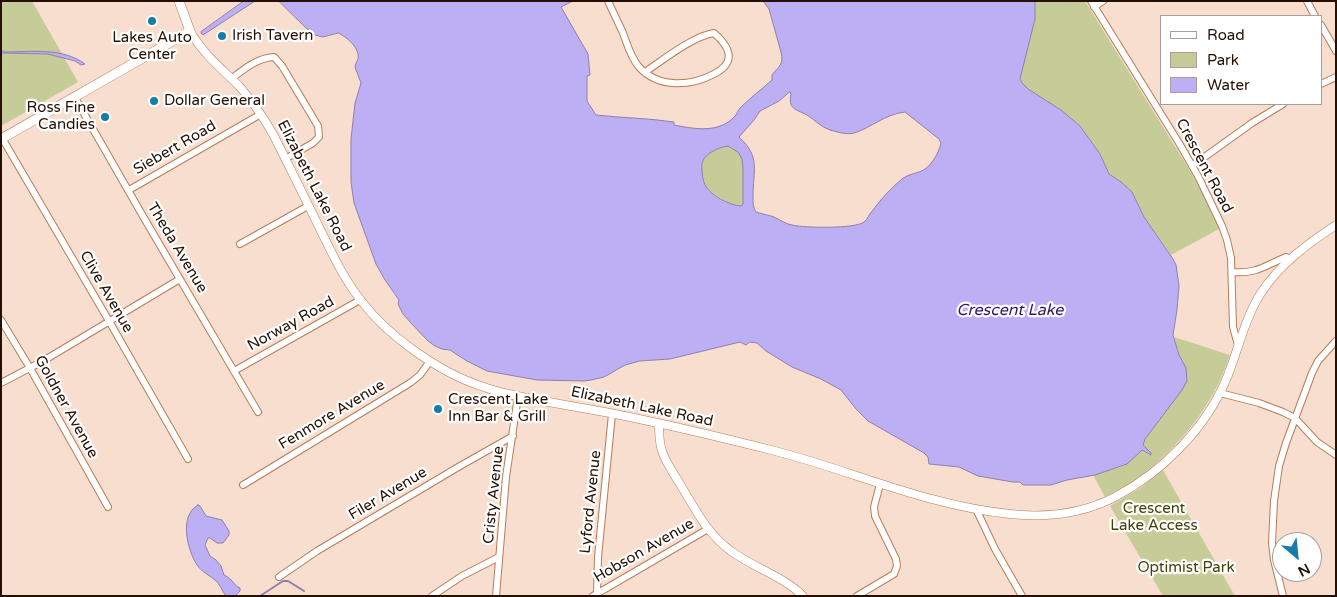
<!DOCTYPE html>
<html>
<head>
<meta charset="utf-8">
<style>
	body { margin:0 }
	#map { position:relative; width:1337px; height:597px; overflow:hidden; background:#f8decf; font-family:"Varela Round",sans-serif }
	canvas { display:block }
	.frame { position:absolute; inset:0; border:2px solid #250f02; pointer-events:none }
	.legend { position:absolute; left:1160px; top:15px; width:162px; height:90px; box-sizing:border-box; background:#fff; border:1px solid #a89f9a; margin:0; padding:6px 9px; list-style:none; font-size:15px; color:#250f02 }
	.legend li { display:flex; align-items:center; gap:10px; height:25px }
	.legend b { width:25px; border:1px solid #a89f9a }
	.north { position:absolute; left:1272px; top:532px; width:50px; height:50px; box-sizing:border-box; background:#fff; border:1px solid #a89f9a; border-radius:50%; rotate:152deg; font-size:14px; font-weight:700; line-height:20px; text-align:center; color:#250f02 }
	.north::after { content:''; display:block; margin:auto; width:18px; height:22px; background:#177ca7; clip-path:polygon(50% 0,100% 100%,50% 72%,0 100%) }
</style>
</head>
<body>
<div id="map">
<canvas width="1337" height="597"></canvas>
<div class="frame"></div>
<ul class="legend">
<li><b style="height:6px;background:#fff"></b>Road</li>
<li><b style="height:14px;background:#c6cc98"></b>Park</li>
<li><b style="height:14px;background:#bcaff3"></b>Water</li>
</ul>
<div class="north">N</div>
</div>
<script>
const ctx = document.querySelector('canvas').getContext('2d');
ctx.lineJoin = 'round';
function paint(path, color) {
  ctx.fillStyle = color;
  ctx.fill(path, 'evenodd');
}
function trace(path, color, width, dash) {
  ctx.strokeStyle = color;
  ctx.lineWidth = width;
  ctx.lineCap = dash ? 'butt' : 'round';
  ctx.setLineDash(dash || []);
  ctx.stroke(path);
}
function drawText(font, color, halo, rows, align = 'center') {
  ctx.font = font + ' "Varela Round",sans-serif';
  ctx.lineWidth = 4.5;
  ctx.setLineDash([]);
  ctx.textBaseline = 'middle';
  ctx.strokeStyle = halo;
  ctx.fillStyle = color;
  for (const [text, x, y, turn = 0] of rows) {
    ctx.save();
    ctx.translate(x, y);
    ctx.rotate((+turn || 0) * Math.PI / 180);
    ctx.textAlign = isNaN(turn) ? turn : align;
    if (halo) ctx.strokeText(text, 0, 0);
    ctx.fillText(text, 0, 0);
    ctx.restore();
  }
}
const green = new Path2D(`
	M 1,1 L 32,1 L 78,82 L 1,126 Z
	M 1035,1 L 1085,1 L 1192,174 L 1211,208 L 1219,229 L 1171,255 L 1144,217 L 1132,192 L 1121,182 L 1109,174 L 1100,154 L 1080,126 L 1061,110 L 1028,89 L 1022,83 L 1020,79 L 1020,75 L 1035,19 Z
	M 728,146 C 733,149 738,151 741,156 C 745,166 743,194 743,205 L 741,206 C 730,205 711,195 705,185 C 703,180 702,175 702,169 C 701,162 704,157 710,153 C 716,149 721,147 728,146 Z
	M 1174,337 L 1230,355 C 1225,368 1220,382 1213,394 C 1197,423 1173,450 1148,470 C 1135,481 1120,489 1105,497 L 1093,475 L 1123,466 L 1141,451 L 1142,450 L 1149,455 L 1151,453 L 1143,445 L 1145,439 L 1175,399 L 1184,364 L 1179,355 Z
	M 1163,470 L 1235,596 L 1163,596 L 1110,506 L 1139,489 Z`);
const water = new Path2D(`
	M 244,1 L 255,1 L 203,35 L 201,33 L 201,32 Z
	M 279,1 L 573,1 L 561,7 L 588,54 L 590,75 L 587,76 L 587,101 L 596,115 C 622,118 648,118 674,122 L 674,125 C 695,129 720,134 736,115 C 737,113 738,110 740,108 C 750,98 762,89 772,80 L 772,75 C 779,66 784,65 781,52 L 769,9 L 763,1 L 1035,1 L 1035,19 L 1020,79 L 1022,83 L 1028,89 L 1061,110 L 1080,126 L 1100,154 L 1109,174 L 1121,182 L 1132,192 L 1144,217 L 1173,259 L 1176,265 L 1179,286 L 1177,310 L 1173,335 L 1179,355 L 1186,368 L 1187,381 L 1182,390 L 1145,439 L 1143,445 L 1151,453 L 1151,455 L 1142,450 L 1127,464 L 1095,475 L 1067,480 L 1051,485 L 1023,485 L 1020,482 L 1013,482 L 978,476 L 959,467 L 929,464 L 928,457 L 924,453 L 868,421 L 856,409 L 841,390 L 821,379 L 792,367 L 766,351 L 757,343 L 750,342 L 746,345 L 740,342 L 670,359 L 640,361 L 625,365 L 604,377 L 591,380 L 584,381 L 537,380 L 487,371 L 467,361 L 450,350 L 442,349 L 435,346 L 428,341 L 411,323 L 403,314 L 398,304 L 399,300 L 385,280 L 376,264 L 354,203 L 351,182 L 351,139 L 355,103 L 361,83 L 355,67 C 355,64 357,62 358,59 C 360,48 347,37 338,33 L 323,37 L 315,35 L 306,28 ZM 790,92 L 791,94 C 788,109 795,109 807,115 C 815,120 821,127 830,130 C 837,132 847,135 854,133 C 871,128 885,114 905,112 L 939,139 L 941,143 C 939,153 930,169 919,172 C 913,174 907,175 902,179 C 891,188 881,199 873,210 C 869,214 868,219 864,222 C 855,229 804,228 792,225 C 786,224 780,220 774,217 C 769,215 762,214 756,212 C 753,207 753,202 753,197 C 753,171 761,157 739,137 L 754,120 L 760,111 L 779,101 ZM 728,146 L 738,152 L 742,159 L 743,168 L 743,204 L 741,206 C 729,205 711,196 705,185 C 703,180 702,175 702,169 C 701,162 704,157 710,153 C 716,149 721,147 728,146 Z
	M 1,50 L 5,52 C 31,52 62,47 85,64 L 81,65 L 75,61 L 48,54 L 4,53 L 1,53 Z
	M 198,505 L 200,506 L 206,516 L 222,520 L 229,531 L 229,535 L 223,543 L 217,543 L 210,538 L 208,538 L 205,545 L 210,556 L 216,560 L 221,566 L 224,575 C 233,579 233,585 240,588 L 240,591 L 235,596 L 226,596 C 222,591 220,584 215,580 C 209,575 202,572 197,565 C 188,551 178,516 198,505 Z`);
const stream = new Path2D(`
	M 260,596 L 283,581 L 288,581 L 304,591`);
const minor = new Path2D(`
	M 608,1 C 613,12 618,22 623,33 C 627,44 631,58 639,67 C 659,89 691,86 714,74 C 737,62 730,47 714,33 C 693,36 663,60 645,72
	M 1091,1 L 1179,143 L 1198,176 L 1222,226 L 1227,240 L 1231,258 L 1233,327 L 1238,345
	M 1307,1 L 1315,16
	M 1094,7 L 1103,1
	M 1321,25 L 1336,51
	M 231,79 C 244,69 257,58 274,57 L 282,66 L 318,126 L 319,137 L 313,143 L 285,159
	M 1321,84 L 1336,77
	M 74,96 L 144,218 L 258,412
	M 2,138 L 109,321 L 188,459
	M 1192,166 L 1252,123 L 1283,104
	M 129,190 L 261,114
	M 240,244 L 308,206
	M 1232,272 C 1257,274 1264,266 1286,257 L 1290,259
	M 1,320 L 30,368 L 108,507
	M 234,371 L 360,300
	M 1,383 L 43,361 L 180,279
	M 1220,393 L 1259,403 L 1283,412 L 1295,418 L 1317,442 L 1336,455
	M 243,485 L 410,383 L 420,375 L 430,361
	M 976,509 L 995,549 L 1022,596
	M 279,577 L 317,551 L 460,466 L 513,436
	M 597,593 L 598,557 L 612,414
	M 432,596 L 462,576 L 499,557
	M 496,596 L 506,477 L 518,396
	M 593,596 L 708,529
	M 857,596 L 894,574 L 897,566 L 896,559 L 875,516 L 874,507 L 880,484
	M 1283,596 L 1274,560 L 1272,543 L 1274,501 L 1279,466 L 1286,443 L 1312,373 L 1318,361 L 1336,341`);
const tertiary = new Path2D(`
	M 190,31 C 203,54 222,69 240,87 C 253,102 264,118 274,136 C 289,166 304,196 319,227 C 332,253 344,280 363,303 C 377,321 394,336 412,349 C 434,365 458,379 484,387 C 503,394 523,397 543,401 C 565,405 587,409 610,413 C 665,424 720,437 775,451 C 853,471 928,506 1010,514 C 1047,518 1082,514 1115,497 C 1164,471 1208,426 1228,375 C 1239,347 1245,318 1261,293 C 1280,264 1307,244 1336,225
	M 659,424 C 659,433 659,442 662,451 C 666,463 674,474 680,484 C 695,509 708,535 731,551 C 754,568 783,576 803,596`);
const secondary = new Path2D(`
	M 1,139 L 190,31 L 179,1`);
const markers = [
	[152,21,5,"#177ca7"],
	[222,36,5,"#177ca7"],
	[154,101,5,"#177ca7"],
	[105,117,5,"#177ca7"],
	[438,409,5,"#177ca7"]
];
const poiNames = [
	["Irish Tavern",232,36],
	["Lakes Auto",152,38,"center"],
	["Center",152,55,"center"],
	["Dollar General",164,101],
	["Ross Fine",95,108,"right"],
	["Candies",95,125,"right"],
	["Crescent Lake",448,400],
	["Inn Bar & Grill",448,417]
];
const streetNames = [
	["Siebert Road",175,148,-30],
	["Crescent Road",1204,166,62],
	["Elizabeth Lake Road",314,186,63],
	["Theda Avenue",177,248,59],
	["Clive Avenue",106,292,60],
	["Norway Road",291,324,-29],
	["Goldner Avenue",66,407,61],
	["Elizabeth Lake Road",642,407,12],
	["Fenmore Avenue",332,415,-31],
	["Filer Avenue",388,494,-31],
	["Cristy Avenue",494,495,-84],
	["Lyford Avenue",591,502,-84],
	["Hobson Avenue",644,551,-30]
];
const parkNames = [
	["Crescent",1154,509],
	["Lake Access",1154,526],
	["Optimist Park",1186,568]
];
const waterNames = [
	["Crescent Lake",1010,311]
];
paint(green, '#c6cc98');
paint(water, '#bcaff3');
trace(water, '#8f7fab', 1);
trace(stream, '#8f7fab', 2);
trace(minor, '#b67c58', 8);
trace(tertiary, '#b67c58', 9);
trace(secondary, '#b67c58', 10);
trace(minor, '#fff', 6);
trace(tertiary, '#fff', 8);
trace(secondary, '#fff', 9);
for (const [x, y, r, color] of markers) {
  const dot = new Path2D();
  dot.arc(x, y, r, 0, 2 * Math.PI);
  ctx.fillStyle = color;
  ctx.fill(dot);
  trace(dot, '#fff', 2);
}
drawText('15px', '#250f02', '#fff', poiNames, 'left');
drawText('15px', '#250f02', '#fff', streetNames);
drawText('15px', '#404309', '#fff', parkNames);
drawText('italic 16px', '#321764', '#fff', waterNames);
</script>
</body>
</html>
